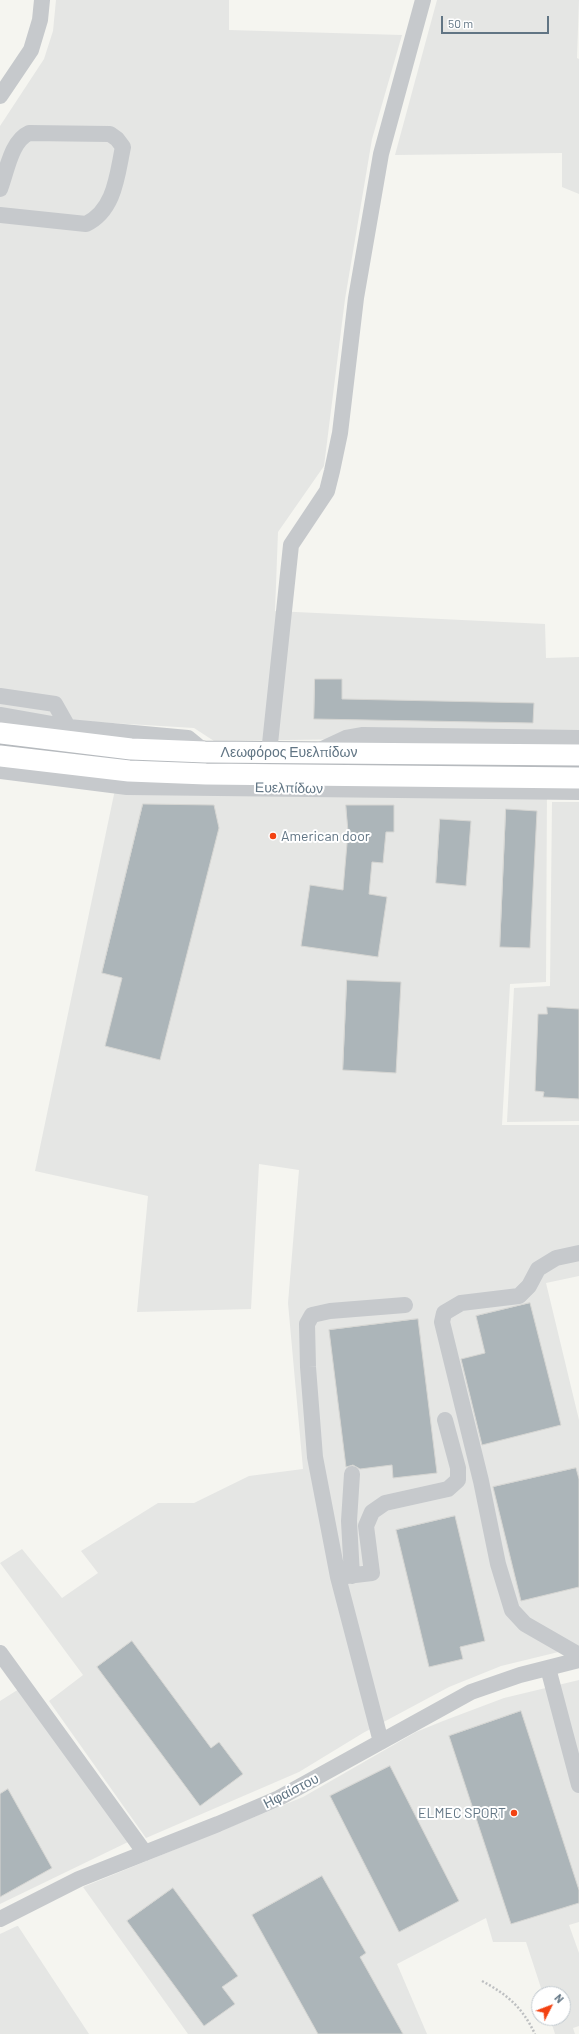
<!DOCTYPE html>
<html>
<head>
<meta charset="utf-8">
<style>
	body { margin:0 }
	#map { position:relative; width:579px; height:2034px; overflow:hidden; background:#f5f5f0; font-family:Barlow,sans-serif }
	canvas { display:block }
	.north { position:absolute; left:531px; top:1986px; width:40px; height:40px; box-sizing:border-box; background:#fff; border:1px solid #c0c8ce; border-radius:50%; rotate:48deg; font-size:11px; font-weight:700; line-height:16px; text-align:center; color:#617584 }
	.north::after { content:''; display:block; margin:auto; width:14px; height:18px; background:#f34212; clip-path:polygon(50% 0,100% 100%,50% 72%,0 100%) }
	.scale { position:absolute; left:441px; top:16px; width:108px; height:18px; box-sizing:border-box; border:2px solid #617584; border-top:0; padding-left:5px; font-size:12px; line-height:14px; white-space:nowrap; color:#617584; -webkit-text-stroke:3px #fff; paint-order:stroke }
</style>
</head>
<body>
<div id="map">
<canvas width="579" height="2034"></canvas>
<div class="north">N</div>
<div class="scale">50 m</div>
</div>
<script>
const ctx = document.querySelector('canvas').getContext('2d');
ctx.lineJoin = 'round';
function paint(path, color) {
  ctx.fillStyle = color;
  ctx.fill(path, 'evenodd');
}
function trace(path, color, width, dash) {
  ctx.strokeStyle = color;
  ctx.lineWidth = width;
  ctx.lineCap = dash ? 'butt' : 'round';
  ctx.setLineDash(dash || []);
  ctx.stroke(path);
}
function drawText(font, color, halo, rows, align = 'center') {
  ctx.font = font + ' Barlow,sans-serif';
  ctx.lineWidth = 4;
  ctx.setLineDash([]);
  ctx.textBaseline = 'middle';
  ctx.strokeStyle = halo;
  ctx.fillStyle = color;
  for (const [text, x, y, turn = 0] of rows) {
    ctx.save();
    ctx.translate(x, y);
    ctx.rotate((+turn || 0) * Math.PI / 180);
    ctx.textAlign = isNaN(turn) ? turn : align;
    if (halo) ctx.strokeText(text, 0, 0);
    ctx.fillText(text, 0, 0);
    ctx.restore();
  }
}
const built = new Path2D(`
	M 56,0 L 229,0 L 229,30 L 402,35 L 372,139 L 345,299 L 324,466 L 278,532 L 275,611 L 545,624 L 546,658 L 579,657 L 579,736 L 214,741 L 194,728 L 62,720 L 0,711 L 0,126 L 44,59 L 53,31 Z
	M 437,0 L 579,0 L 577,58 L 579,59 L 579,194 L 562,187 L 562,153 L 395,155 Z
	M 117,780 L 547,785 L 546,982 L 510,984 L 502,1125 L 579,1125 L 579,1276 L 546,1283 L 579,1420 L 579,1647 L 501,1666 L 449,1687 L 363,1733 L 299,1772 L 146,1838 L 49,1701 L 83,1675 L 0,1563 L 22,1549 L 62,1598 L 98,1573 L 81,1551 L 158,1503 L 194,1503 L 249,1476 L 303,1469 L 288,1303 L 299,1170 L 259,1164 L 251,1309 L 137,1312 L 148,1196 L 35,1171 Z
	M 552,802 L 579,802 L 579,1121 L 507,1122 L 514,988 L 550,986 Z
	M 579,1680 L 579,1922 L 569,1925 L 579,1953 L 579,2026 L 573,2028 L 575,2034 L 555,2034 L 550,2018 L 563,2018 L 563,1994 L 543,1994 L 526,1942 L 493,1942 L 486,1918 L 397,1964 L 427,2034 L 188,2034 L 83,1887 L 303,1797 L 416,1732 L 443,1721 L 504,1698 Z
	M 19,1689 L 128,1842 L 0,1904 L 0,1701 Z
	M 17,1926 L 18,1926 L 89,2034 L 0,2034 L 0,1934 Z`);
const building = new Path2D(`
	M 315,679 L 342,679 L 342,699 L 534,703 L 533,723 L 314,719 Z
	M 143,804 L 214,805 L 219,828 L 160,1060 L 105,1046 L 122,978 L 102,973 Z
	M 346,805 L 394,805 L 394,832 L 386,832 L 383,863 L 372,862 L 369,894 L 387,897 L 378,957 L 301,946 L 310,885 L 343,890 L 348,832 Z
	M 506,809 L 537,811 L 530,948 L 500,947 Z
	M 440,819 L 471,821 L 466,886 L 436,883 Z
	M 347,980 L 401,982 L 396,1073 L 343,1070 Z
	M 547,1007 L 579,1009 L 579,1099 L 543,1097 L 544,1092 L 535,1091 L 538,1014 L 547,1014 Z
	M 530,1303 L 561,1425 L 482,1445 L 461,1359 L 485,1353 L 476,1316 Z
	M 418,1319 L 437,1473 L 393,1478 L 392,1465 L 360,1469 L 353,1465 L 346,1467 L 329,1330 Z
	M 576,1468 L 579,1479 L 579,1587 L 521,1601 L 493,1487 Z
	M 455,1516 L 485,1641 L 460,1647 L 463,1659 L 429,1667 L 396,1530 Z
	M 132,1641 L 211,1748 L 219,1742 L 243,1774 L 200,1806 L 97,1667 Z
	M 521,1711 L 579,1890 L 579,1903 L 511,1924 L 449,1736 Z
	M 390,1766 L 459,1901 L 399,1932 L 330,1796 Z
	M 8,1789 L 52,1868 L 0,1897 L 0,1794 Z
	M 322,1876 L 366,1953 L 360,1957 L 403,2034 L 318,2034 L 252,1915 Z
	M 173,1888 L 238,1976 L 222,1987 L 235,2004 L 204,2026 L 127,1921 Z`);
const path = new Path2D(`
	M 482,1981 C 508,1995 522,2007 535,2034`);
const minor = new Path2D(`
	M 0,96 L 31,50 L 40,20 L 42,0
	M 0,189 C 7,171 11,141 29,133 L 110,134 L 117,139 L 123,147 C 117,175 115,210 86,224 L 0,215
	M 0,696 L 55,704 L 68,727
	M 0,715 L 68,727 L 188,738 L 205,752
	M 318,751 L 346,738 L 363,735 L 579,738
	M 269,753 L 291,545 L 327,491 L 332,471 L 340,433 L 356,298 L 381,154 L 423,0
	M 0,771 L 127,787 L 579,792
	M 579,1253 L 556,1258 L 538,1269 L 529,1286 L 519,1296 L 461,1303 L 444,1313 L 442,1322 L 481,1481 L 498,1564 L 512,1610 L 525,1624 L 579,1655
	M 352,1576 L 349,1521 L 352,1474
	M 338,1577 L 372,1573 L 366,1526 L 372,1512 L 385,1503 L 448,1489 L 458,1480 L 458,1468 L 445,1420
	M 0,1653 L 145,1853
	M 548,1668 L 579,1785
	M 381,1742 L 338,1577 L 315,1457 L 308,1367 L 307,1324 L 312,1315 L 330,1311 L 405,1305
	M 0,1919 L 79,1879 L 218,1824 L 279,1798 L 471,1692 L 520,1675 L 579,1660`);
const major = new Path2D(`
	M 0,733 L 131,749 L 205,752 L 579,755
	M 0,756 L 129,771 L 206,774 L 579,778`);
const markers = [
	[273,836,4,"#f34212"],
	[514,1813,4,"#f34212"]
];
const streetNames = [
	["Λεωφόρος Ευελπίδων",289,752],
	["Ευελπίδων",289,788,1],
	["Ηφαίστου",291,1791,-27]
];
const poiNames = [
	["American door",281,836],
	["ELMEC SPORT",506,1813,"right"]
];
paint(built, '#e5e6e4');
paint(building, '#acb5b9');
trace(building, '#d6d6d3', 1);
trace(major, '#b6babe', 23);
trace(path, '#bdbfc1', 2.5, [2, 2]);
trace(minor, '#c6c9cc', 16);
trace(major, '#fff', 21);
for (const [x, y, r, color] of markers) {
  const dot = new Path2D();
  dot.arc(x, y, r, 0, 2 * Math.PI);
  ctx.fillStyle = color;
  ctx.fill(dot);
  trace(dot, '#fff', 1.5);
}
drawText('14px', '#617584', '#fff', streetNames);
drawText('14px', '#617584', '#fff', poiNames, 'left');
</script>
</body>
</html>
